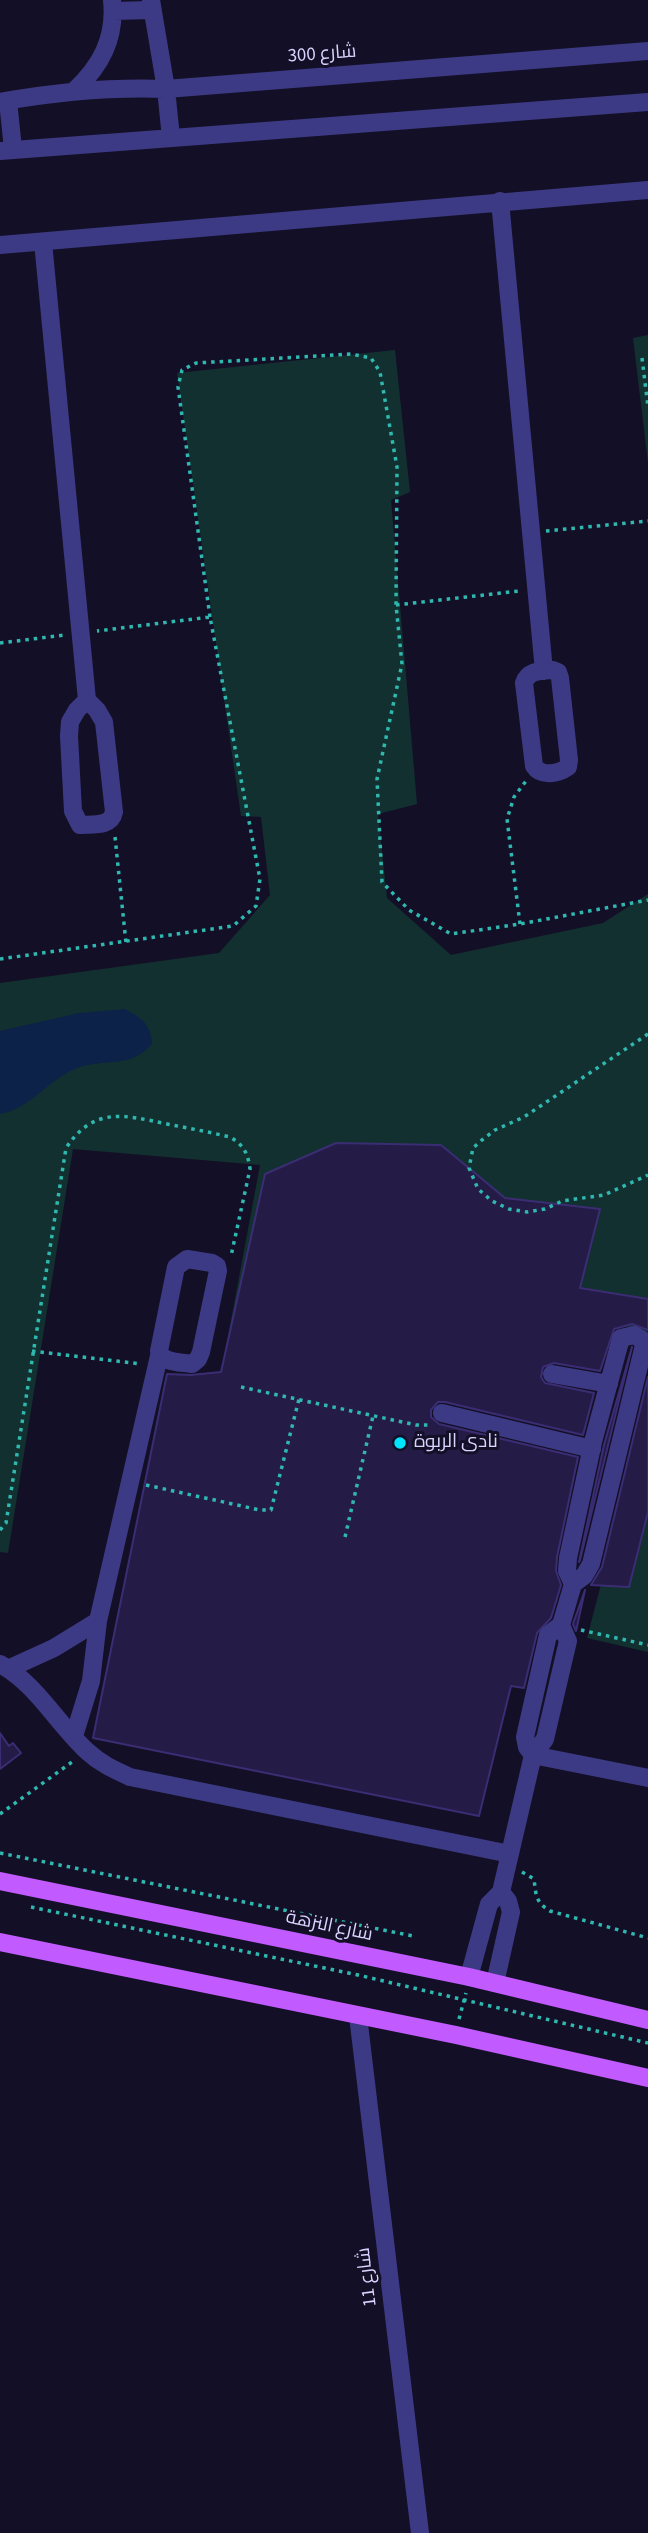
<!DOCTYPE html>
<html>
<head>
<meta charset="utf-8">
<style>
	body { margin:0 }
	canvas { display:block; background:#130f26 }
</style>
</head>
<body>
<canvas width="648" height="2533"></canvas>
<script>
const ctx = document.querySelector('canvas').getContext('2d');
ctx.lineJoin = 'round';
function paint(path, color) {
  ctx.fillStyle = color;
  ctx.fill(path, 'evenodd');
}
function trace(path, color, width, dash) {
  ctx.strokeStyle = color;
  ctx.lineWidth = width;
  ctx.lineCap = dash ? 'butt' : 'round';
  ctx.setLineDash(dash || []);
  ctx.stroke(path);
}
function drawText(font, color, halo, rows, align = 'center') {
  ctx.font = font + ' "Source Sans 3",Cairo,sans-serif';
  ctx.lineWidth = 6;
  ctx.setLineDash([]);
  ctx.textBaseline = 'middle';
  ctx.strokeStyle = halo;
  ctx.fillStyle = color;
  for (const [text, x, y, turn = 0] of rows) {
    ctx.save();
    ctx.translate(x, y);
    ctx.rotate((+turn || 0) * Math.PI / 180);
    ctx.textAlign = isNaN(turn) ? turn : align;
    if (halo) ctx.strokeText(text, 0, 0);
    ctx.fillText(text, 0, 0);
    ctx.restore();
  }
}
const green = new Path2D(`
	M 648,335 L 648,463 L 633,338 Z
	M 395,350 L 410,492 L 391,500 L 417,804 L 378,814 L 387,898 L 451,955 L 603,923 L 648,894 L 648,1337 L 642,1330 L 575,1314 L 218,1390 L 260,1165 L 73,1149 L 8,1553 L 0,1552 L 0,983 L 219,953 L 270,895 L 261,817 L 241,816 L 177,373 Z
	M 648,1448 L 648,1652 L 587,1638 L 605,1569 Z`);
const water = new Path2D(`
	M 125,1009 C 142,1018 151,1025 152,1044 C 130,1070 103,1057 75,1069 C 48,1080 30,1109 0,1114 L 0,1031 L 79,1013 Z`);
const building = new Path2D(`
	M 336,1143 L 441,1145 L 505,1198 L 600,1209 L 580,1288 L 648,1299 L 648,1330 L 632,1324 L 614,1329 L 600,1371 L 554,1363 L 543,1367 L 541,1377 L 545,1383 L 594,1393 L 583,1435 L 445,1402 L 438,1402 L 431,1410 L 431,1417 L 439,1424 L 578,1457 L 557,1557 L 556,1571 L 561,1585 L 551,1618 L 537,1633 L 524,1688 L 511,1686 L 479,1816 L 93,1738 L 167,1374 L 191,1375 L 221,1372 L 265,1174 Z
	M 632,1347 L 580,1560 L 579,1562 L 604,1445 Z
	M 648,1377 L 648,1512 L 629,1587 L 591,1585 L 602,1567 Z
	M 585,1590 L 576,1631 L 573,1624 Z
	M 0,1733 L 9,1746 L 13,1743 L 21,1753 L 0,1769 Z`);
const path = new Path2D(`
	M 642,358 L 648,407
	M 546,531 L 648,521
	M 396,605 L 519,591
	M 210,617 L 178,387 L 182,370 L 196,363 L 351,354 L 371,358 L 380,372 L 397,467 L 396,605 L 402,664 L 377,779 L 382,882 L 409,910 L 451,934 L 520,924 L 648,900
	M 0,643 L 65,635
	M 115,837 L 126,943
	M 520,924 L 507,819 L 514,797 L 526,781
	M 0,959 L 233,926 L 256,906 L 260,879 L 210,617 L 97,631
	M 648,1034 L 524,1117 L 495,1130 L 482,1140 L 473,1148 L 469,1168 L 478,1189 L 492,1201 L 509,1209 L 527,1212 L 545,1209 L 562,1201 L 604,1195 L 648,1175
	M 32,1351 L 141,1364
	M 241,1387 L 416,1425 L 431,1425
	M 146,1485 L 260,1510 L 271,1510 L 299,1399
	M 0,1530 L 6,1523 L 66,1148 C 94,1106 124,1115 167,1124 C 188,1128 209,1132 230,1137 C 244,1145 248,1154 250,1169 L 231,1256
	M 345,1537 L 373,1416
	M 581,1630 L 648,1645
	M 0,1814 L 72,1762
	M 0,1853 L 413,1936
	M 522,1872 L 534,1879 C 536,1894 535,1902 550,1911 L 648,1938
	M 31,1907 L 358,1975 L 648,2043
	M 459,2019 L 466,1993`);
const minor = new Path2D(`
	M 151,0 L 166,89 L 171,138
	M 113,11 L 152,10
	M 74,91 C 101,66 116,38 112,0
	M 8,101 L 13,149
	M 0,102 C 56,92 110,87 166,89 L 648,51
	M 0,151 L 648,102
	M 500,201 L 544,671
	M 43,242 L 87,700
	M 0,245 L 648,190
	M 553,670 L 558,672 L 560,678 L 569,760 L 568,767 C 558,774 541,777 534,766 L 524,683 C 528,670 541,671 553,670 Z
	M 87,700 L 97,710 L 104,722 L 114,812 C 111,827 93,824 80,825 L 73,811 L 69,736 L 70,722 L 77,710 Z
	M 187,1259 L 212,1263 L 217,1266 L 218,1271 L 201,1352 L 198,1359 L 192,1364 C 180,1362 162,1363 159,1351 L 176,1267 Z
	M 552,1374 L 609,1384
	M 442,1413 L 592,1449
	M 561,1625 L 548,1635 L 525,1737 L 527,1747 L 533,1755 L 648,1778
	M 0,1664 C 37,1684 58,1725 88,1752 C 101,1764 115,1770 130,1777 L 510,1854
	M 8,1669 L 54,1648 L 98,1621
	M 74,1736 L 91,1681 L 98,1621 L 159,1356
	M 469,1977 L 489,1904 L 501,1892 L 533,1755 L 545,1739 L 568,1641 L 561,1625 L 573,1584 L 584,1576 L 591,1564 L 644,1345 L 641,1339 L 634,1335 L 621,1338 L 593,1442 L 568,1558 L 567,1571 L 573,1584
	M 495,1983 L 511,1912 L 508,1901 L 501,1892
	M 358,2016 L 420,2533`);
const major = new Path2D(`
	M 0,1881 L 469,1977 L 648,2020
	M 0,1942 L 456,2035 L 648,2078`);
const markers = [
	[400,1443,7,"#00e5ff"]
];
const streetNames = [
	["شارع 300",322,55,-4],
	["شارع النزهة",329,1927,12],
	["شارع 11",368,2277,-97]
];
const poiNames = [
	["نادى الربوة",414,1443]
];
paint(green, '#12302f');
paint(water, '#0c2248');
paint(building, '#241b47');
trace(building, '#3b2d73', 2);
trace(path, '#2fb8b0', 3.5, [3.5, 5]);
trace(minor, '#3d3a85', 18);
trace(major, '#c25bff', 18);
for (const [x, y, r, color] of markers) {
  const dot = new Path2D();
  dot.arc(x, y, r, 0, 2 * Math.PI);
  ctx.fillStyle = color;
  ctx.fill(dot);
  trace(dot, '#130f26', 2.5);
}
drawText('19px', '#d9d4ff', '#130f26', streetNames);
drawText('19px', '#d9d4ff', '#130f26', poiNames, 'left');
</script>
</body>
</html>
